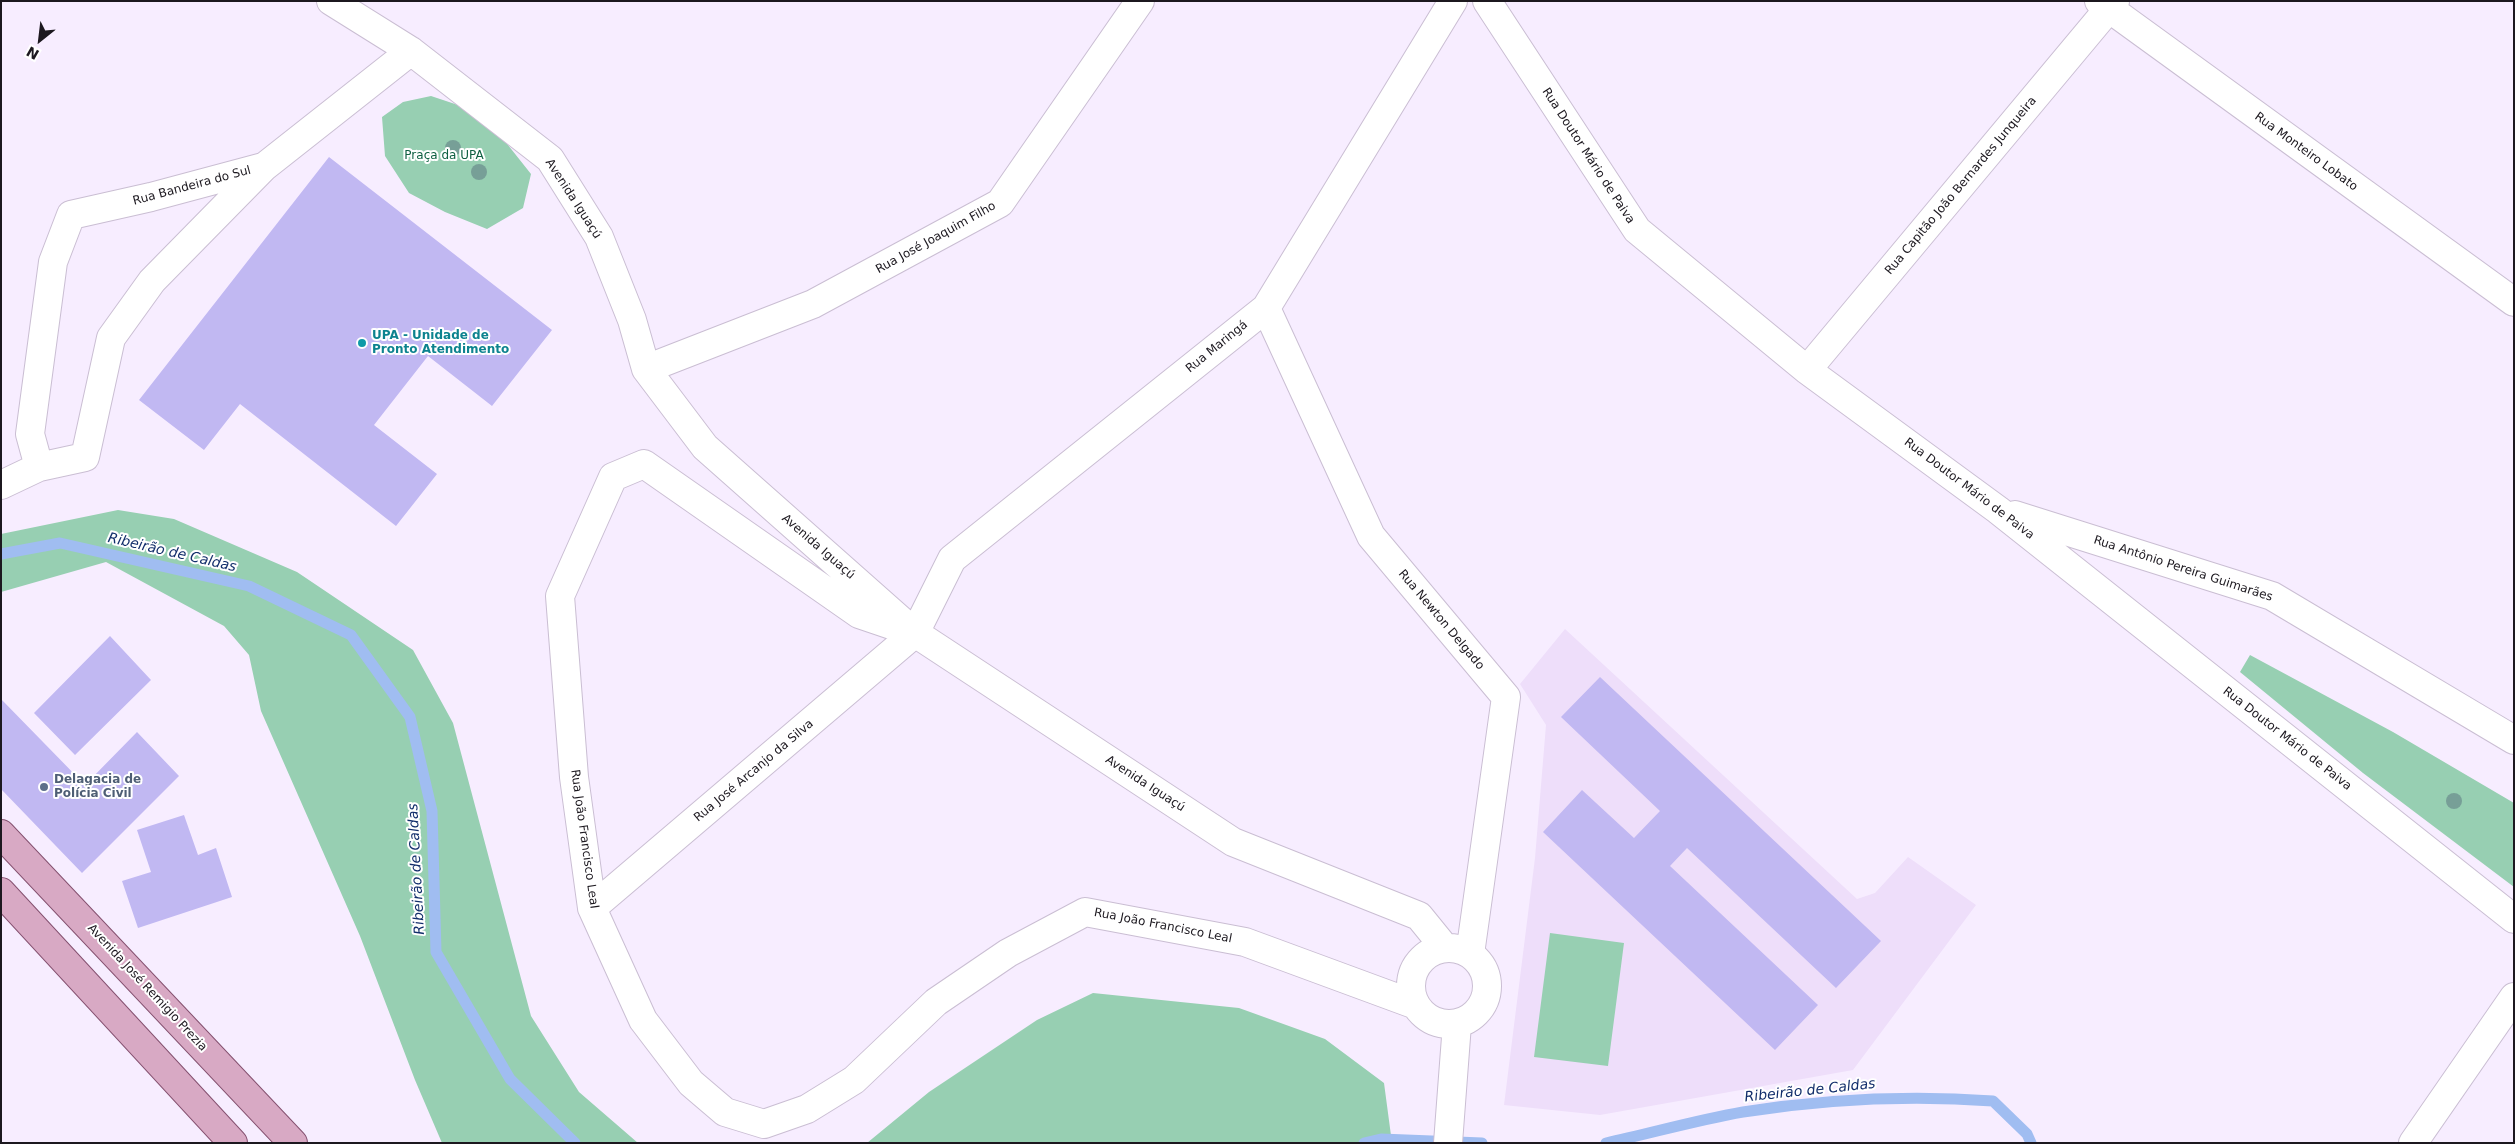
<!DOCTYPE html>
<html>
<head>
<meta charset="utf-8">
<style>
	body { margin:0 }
	#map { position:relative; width:2515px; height:1144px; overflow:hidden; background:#f7edff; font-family:"DejaVu Sans",sans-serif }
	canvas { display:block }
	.frame { position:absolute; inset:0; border:2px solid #1c181f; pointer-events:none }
	.north { position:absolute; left:15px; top:15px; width:50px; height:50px; -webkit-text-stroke:4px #fff; paint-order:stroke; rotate:209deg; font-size:14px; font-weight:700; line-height:20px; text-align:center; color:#1c181f }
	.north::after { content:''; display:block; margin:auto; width:18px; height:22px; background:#1c181f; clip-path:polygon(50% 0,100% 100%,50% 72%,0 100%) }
</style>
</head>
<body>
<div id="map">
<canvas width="2515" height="1144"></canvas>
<div class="frame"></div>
<div class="north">N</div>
</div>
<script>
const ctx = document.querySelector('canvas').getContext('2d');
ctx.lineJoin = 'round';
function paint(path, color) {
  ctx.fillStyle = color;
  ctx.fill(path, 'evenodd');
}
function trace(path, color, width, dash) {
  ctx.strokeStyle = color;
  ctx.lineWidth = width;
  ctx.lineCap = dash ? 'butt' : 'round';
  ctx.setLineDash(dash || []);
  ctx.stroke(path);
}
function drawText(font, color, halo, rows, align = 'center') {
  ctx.font = font + ' "DejaVu Sans",sans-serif';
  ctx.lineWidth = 4;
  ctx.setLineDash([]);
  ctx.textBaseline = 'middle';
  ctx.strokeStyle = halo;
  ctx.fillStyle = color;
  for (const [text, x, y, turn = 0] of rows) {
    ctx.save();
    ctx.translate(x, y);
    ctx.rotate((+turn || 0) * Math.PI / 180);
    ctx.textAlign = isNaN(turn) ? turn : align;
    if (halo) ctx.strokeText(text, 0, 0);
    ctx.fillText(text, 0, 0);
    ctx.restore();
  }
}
const built = new Path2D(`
	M 1565,629 L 1857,899 L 1875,893 L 1908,857 L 1976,905 L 1853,1070 L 1600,1115 L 1504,1105 L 1535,858 L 1546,725 L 1520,684 Z`);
const green = new Path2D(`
	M 431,96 L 461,106 L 504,140 L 531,174 L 523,208 L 487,229 L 445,212 L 409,193 L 385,156 L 382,117 L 403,102 Z
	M 118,510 L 174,519 L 297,572 L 413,650 L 453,723 L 531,1016 L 579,1092 L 638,1143 L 442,1143 L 415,1080 L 360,936 L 261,711 L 249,655 L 224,626 L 106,562 L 1,592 L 1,534 Z
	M 2250,655 L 2393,732 L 2514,803 L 2514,887 L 2363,773 L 2240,672 Z
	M 1550,933 L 1624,943 L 1608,1066 L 1534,1057 Z
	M 1093,993 L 1239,1008 L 1325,1039 L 1384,1083 L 1392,1143 L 867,1143 L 929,1092 L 1037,1020 Z`);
const stream = new Path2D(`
	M 1,554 L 60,543 L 249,586 L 351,635 L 410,717 L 432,811 L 436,952 L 510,1079 L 575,1143
	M 1364,1143 L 1381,1139 L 1482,1143
	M 1606,1143 C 1652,1133 1697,1120 1743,1112 C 1826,1099 1909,1095 1993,1101 L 2027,1134 L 2031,1143`);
const building = new Path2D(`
	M 329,157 L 552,330 L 492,406 L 428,356 L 374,425 L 437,474 L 396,526 L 240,404 L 204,450 L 139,400 Z
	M 110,636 L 151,680 L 75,755 L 34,713 Z
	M 1600,677 L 1881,941 L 1836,988 L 1687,848 L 1670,866 L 1818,1005 L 1775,1050 L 1543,832 L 1582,790 L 1634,838 L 1660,811 L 1561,717 Z
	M 1,699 L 85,785 L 137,732 L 179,776 L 82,873 L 1,789 Z
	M 184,815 L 198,855 L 216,848 L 232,897 L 138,928 L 122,881 L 151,872 L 137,830 Z`);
const minor = new Path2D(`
	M 331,1 L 411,51 L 550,159 L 599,237 L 632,320 L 646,369 L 705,447 L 915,633 L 1233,842 L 1419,916 L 1445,948
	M 1487,1 L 1637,230 L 1807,370 L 1998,510 L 2514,919
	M 2099,1 L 2514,302
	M 1266,308 L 1371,536 L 1506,697 L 1470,954
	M 646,369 L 813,304 L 1000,203 L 1140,1
	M 1807,370 L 2115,1
	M 39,467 L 30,434 L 53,262 L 71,215 L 151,197 L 263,167
	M 1,485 L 39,467 L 85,457 L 111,338 L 152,281 L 264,167 L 411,51
	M 2015,515 L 2272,596 L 2514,740
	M 915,633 L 859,614 L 644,464 L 613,477 L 560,596 L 574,777 L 592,908 L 643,1020 L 691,1083 L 725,1112 L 764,1124 L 807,1109 L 854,1080 L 936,1002 L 1008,953 L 1085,912 L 1245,942 L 1416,1005
	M 592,908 L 915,633 L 952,559 L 1266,308 L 1453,1
	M1411 986a38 38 0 1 1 76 0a38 38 0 1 1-76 0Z
	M 1448,1143 L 1457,1024
	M 2413,1143 L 2514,997`);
const primary = new Path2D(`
	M 1,834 L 293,1143
	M 1,892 L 233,1143`);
const trees = [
	[453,148],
	[479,172],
	[2454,801]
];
const markers = [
	[362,343,5,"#0f9aa8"],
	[44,787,5,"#5c6f8a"]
];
const streetNames = [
	["Rua Monteiro Lobato",2306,152,36],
	["Rua Doutor Mário de Paiva",1588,156,57],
	["Rua Bandeira do Sul",192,186,-15],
	["Rua Capitão João Bernardes Junqueira",1961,186,-50],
	["Avenida Iguaçú",573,199,57],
	["Rua José Joaquim Filho",936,238,-29],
	["Rua Maringá",1217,347,-39],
	["Rua Doutor Mário de Paiva",1969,489,37],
	["Avenida Iguaçú",818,547,41],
	["Rua Antônio Pereira Guimarães",2183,569,18],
	["Rua Newton Delgado",1441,620,50],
	["Rua Doutor Mário de Paiva",2287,739,38],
	["Rua José Arcanjo da Silva",754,771,-40],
	["Avenida Iguaçú",1145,784,33],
	["Rua João Francisco Leal",584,839,82],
	["Rua João Francisco Leal",1163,926,11],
	["Avenida José Remigio Prezia",147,988,47]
];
const parkNames = [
	["Praça da UPA",444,156]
];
const cultureNames = [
	["UPA - Unidade de",372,336],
	["Pronto Atendimento",372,350]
];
const serviceNames = [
	["Delagacia de",54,780],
	["Polícia Civil",54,794]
];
const waterNames = [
	["Ribeirão de Caldas",172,553,13],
	["Ribeirão de Caldas",417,869,-93],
	["Ribeirão de Caldas",1810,1091,-6]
];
paint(built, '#eedefa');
paint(green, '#97cfb2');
trace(stream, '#a0bdf1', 11);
paint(building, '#c1b8f2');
trace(minor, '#cabed3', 30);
trace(primary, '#855170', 30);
trace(minor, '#fff', 28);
trace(primary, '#d8a9c4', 28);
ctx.fillStyle = '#779f97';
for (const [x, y] of trees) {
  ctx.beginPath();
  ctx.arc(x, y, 8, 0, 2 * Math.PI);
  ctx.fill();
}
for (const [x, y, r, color] of markers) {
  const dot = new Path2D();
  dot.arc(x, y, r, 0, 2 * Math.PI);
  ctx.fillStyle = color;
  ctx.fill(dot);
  trace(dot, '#fff', 2);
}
drawText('12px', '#1c181f', '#fff', streetNames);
drawText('12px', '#0f6042', '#fff', parkNames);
drawText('bold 12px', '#0d838f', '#fff', cultureNames, 'left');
drawText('bold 12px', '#4e5e75', '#fff', serviceNames, 'left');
drawText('italic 14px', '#122e6b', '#fff', waterNames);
</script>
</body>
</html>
